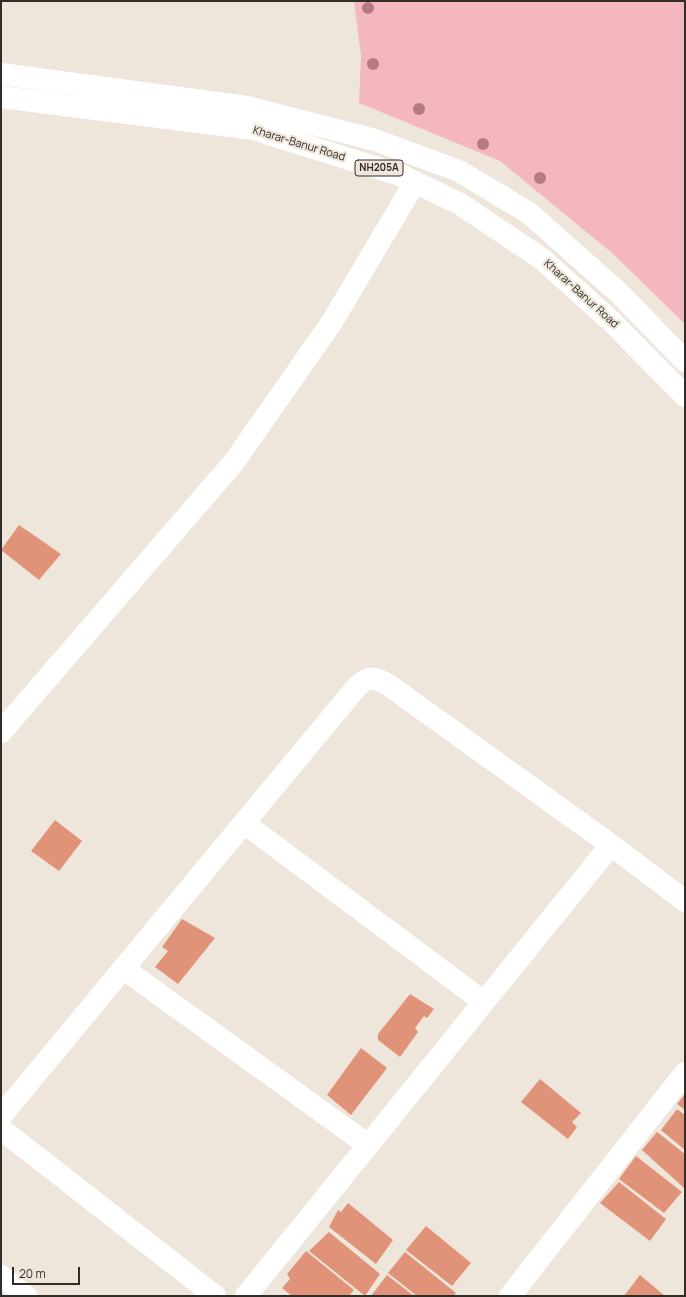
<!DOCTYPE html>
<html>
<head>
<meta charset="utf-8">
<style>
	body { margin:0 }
	#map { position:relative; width:686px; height:1297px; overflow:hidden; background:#efe6db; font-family:Manrope,sans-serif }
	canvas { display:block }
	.frame { position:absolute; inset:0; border:2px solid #302c28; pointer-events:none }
	.scale { position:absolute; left:12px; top:1267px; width:68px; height:18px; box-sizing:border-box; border:2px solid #302c28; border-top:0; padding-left:5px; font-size:12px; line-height:14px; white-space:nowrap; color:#302c28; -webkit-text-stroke:3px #efe6db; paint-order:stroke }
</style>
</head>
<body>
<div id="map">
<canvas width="686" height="1297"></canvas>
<div class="frame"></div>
<div class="scale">20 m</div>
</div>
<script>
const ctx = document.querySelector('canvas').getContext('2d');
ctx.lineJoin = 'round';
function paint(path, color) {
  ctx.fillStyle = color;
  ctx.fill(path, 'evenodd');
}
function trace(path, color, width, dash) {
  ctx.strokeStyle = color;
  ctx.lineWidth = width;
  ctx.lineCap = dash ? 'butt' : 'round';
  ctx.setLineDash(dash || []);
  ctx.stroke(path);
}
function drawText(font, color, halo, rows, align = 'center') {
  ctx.font = font + ' Manrope,sans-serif';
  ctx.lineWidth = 4;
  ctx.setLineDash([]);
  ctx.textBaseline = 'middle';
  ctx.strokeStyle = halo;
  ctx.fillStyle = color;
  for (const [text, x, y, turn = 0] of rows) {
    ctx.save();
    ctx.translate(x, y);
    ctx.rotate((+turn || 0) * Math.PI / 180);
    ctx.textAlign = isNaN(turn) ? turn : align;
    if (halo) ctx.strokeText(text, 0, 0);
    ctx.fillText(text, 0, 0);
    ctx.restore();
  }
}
const green = new Path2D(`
	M 354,1 L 685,1 L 685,324 L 612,253 L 500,161 L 359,103 L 361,56 Z`);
const building = new Path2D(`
	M 19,525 L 61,554 L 39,580 L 1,550 Z
	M 55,820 L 82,841 L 59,871 L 31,851 Z
	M 182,919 L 215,938 L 178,984 L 155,967 L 168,951 L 162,947 Z
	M 410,994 L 434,1009 L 427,1018 L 424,1016 L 415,1028 L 418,1032 L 400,1057 L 378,1040 L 378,1034 Z
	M 361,1048 L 387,1068 L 351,1115 L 327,1095 Z
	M 540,1079 L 581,1113 L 572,1122 L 577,1127 L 568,1139 L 521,1102 Z
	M 685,1094 L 685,1110 L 677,1104 Z
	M 677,1109 L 685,1115 L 685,1150 L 661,1130 Z
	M 657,1132 L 685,1154 L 684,1188 L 642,1150 Z
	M 636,1156 L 682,1192 L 664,1213 L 619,1179 Z
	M 619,1182 L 666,1219 L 650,1241 L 600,1203 Z
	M 348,1203 L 393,1240 L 376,1264 L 329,1227 L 338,1210 L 341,1212 Z
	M 426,1226 L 471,1263 L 452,1286 L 406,1250 Z
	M 329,1232 L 380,1274 L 365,1296 L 309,1251 Z
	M 306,1251 L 354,1290 L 349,1296 L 292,1296 L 282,1288 L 290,1279 L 287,1274 Z
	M 405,1252 L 456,1293 L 453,1296 L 417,1296 L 388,1273 Z
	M 387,1275 L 414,1296 L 371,1296 Z
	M 640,1275 L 665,1296 L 624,1296 Z`);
const minor = new Path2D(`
	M 1,732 L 234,462 L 332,322 L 415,182
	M 244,823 L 484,1002
	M 124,969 L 368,1145
	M 1,1116 L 355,689 C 368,675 374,676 390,686 L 611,845 L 685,901
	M 1,1129 L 215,1296
	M 1,1276 L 26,1296
	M 246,1296 L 611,845
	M 510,1296 L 685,1073`);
const trunk = new Path2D(`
	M 1,74 L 247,107 L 375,140 L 459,171 L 529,213 L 619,293 L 685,361
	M 1,97 L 253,129 L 400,175 L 460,204 L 542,259 L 610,320 L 685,396`);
const trees = [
	[368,8],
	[373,64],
	[419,109],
	[483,144],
	[540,178]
];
const shields = [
	[379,168,48]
];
const shieldNames = [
	["NH205A",379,168]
];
const streetNames = [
	["Kharar-Banur Road",299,144,17],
	["Kharar-Banur Road",581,294,42]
];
paint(green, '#f5b7bf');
paint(building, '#e09378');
trace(minor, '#fff', 22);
trace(trunk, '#fff', 22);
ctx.fillStyle = '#b57b84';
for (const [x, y] of trees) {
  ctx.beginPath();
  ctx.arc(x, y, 6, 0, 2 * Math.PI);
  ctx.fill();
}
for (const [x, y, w] of shields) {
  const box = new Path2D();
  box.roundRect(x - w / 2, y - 8, w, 16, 3);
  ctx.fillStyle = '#efe6db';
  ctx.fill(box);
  trace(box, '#302c28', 1);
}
drawText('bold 10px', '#302c28', null, shieldNames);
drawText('11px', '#302c28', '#efe6db', streetNames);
</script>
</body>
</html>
